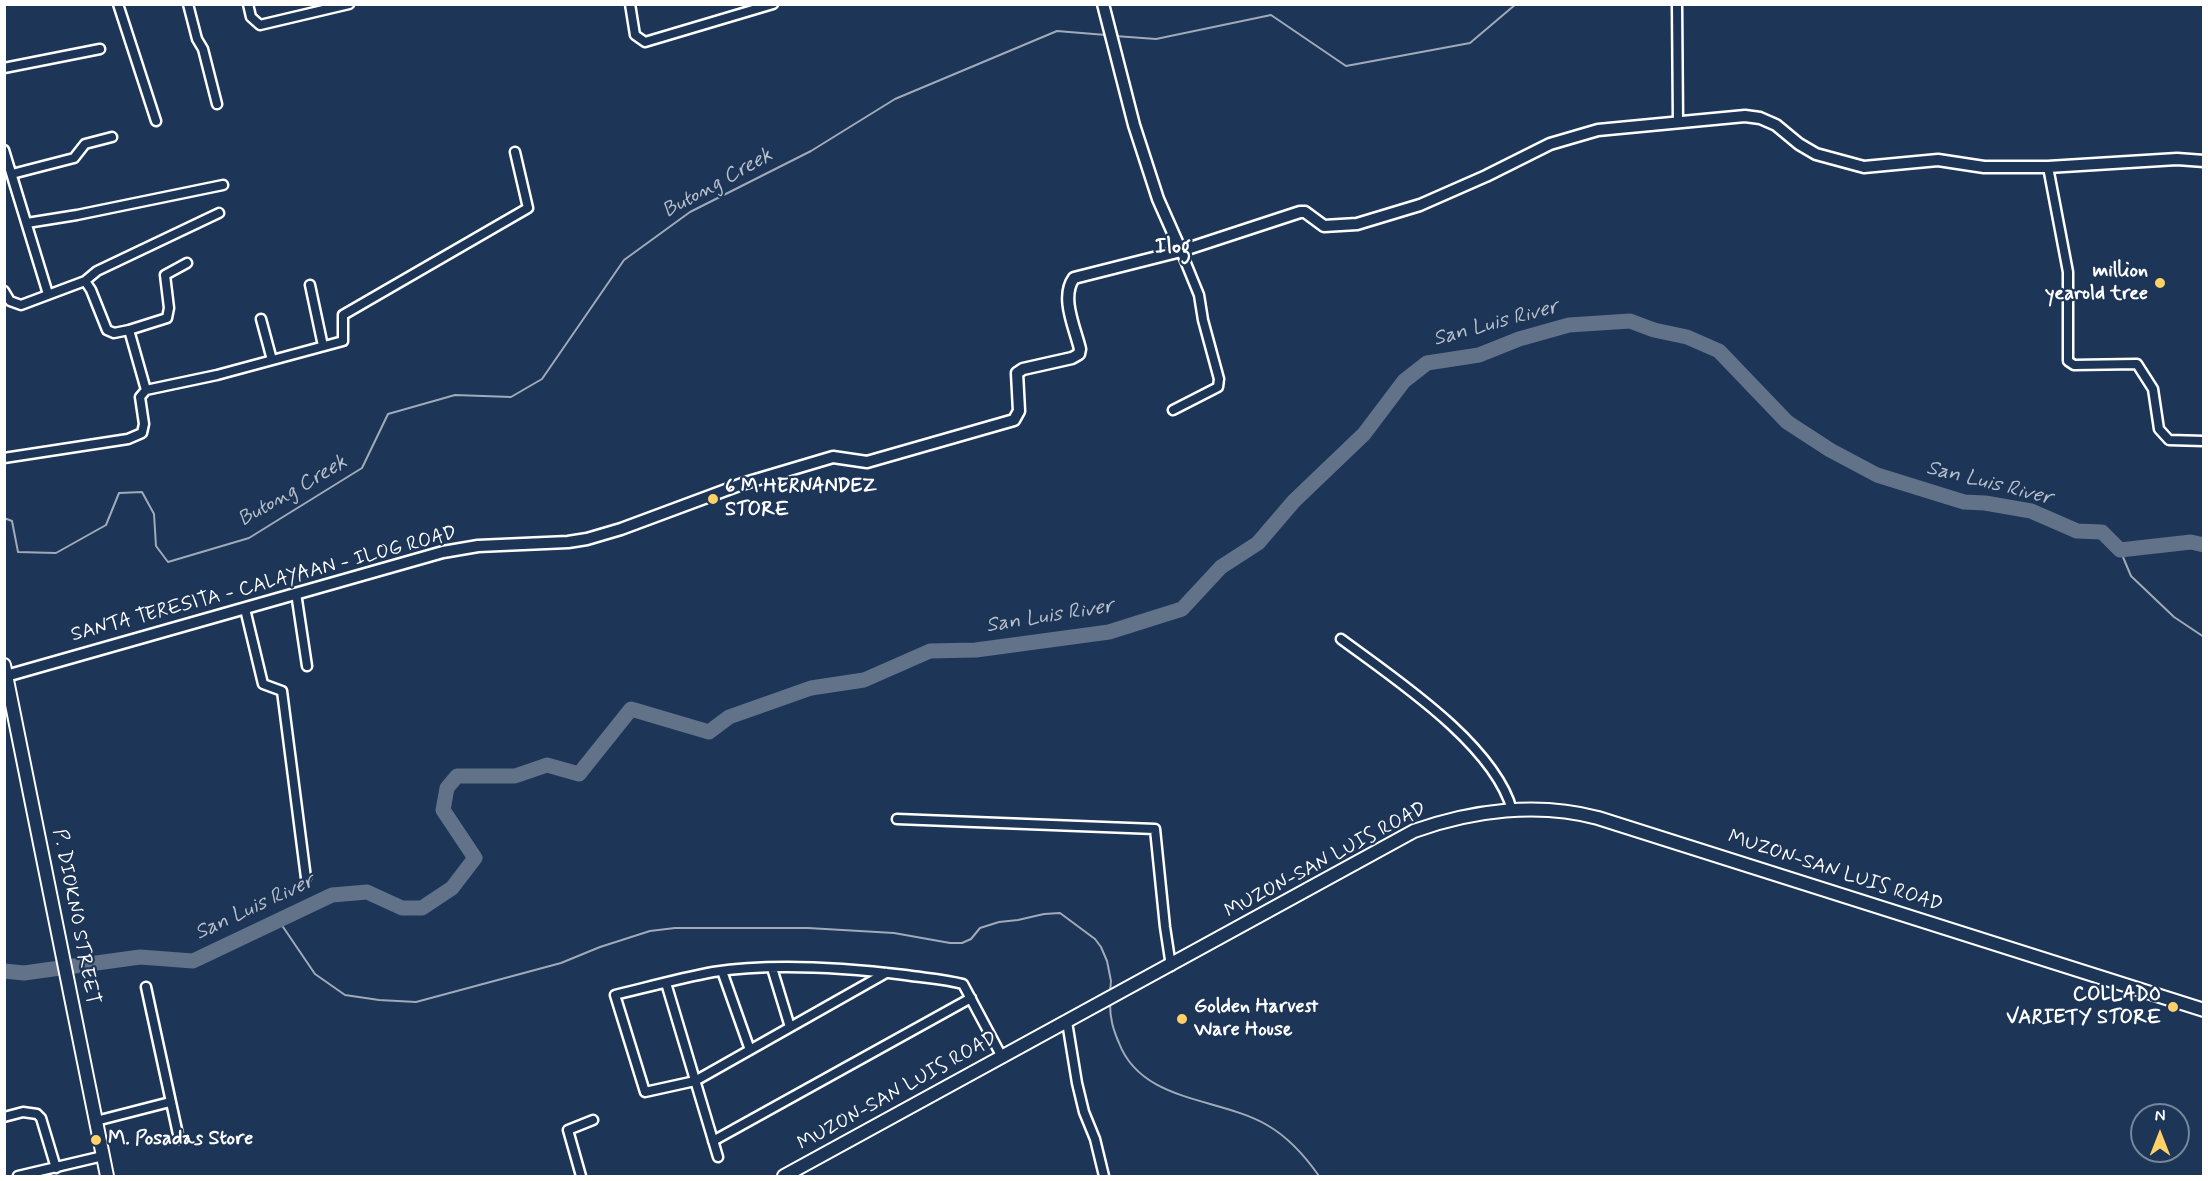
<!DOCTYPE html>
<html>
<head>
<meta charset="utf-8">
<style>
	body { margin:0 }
	#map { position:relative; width:2208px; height:1181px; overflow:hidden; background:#1d3557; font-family:Mynerve,sans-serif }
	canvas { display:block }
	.frame { position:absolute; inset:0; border:6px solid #fff; pointer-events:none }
	.north { position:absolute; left:2130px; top:1103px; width:60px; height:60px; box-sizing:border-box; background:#1d3557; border:2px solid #77869a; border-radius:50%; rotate:0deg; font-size:16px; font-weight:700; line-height:24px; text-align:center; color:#fff }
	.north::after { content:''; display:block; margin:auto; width:21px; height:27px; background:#ffd166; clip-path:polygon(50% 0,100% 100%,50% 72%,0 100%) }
</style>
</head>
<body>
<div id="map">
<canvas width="2208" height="1181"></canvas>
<div class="frame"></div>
<div class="north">N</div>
</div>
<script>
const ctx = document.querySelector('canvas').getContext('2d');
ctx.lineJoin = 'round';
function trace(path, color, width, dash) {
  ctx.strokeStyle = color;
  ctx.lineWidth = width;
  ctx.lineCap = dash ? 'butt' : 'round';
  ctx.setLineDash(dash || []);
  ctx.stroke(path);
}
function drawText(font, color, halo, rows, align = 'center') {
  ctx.font = font + ' Mynerve,sans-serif';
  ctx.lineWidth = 4.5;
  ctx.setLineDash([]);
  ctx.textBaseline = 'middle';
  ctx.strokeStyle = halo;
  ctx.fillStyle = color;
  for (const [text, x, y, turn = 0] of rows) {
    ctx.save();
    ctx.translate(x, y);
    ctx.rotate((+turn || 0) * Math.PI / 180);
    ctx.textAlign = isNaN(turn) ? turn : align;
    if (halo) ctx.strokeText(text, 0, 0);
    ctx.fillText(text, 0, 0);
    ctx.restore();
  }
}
const stream = new Path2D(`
	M 1115,36 L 1156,39 L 1271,15 L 1346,66 L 1470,43 L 1516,4
	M 4,518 L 12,521 L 18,552 L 56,553 L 106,525 L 119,493 L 142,492 L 154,514 L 156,546 L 168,562 L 249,538 L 362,468 L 388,414 L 455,395 L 511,397 L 542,379 L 624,260 L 690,212 L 811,151 L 895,99 L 1057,31 L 1106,35
	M 2120,550 L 2131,576 L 2174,617 L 2204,637
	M 279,921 L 315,974 L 345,995 L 379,1000 L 416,1002 L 561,963 L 600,947 L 650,931 L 675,928 L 808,928 L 894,933 L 950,943 L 962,943 L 971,939 L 980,928 L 999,922 L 1018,920 L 1044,914 L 1060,913 L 1095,939 L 1101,947 L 1107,961 L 1111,981 L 1110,992
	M 1110,1003 C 1110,1019 1113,1029 1119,1043 C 1142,1103 1219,1097 1267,1125 C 1288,1137 1305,1156 1319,1176`);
const river = new Path2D(`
	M 4,971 L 24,973 L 140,957 L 193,961 L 332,895 L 367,892 L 402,908 L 422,908 L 452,888 L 475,858 L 443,810 L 447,788 L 457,776 L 515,776 L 547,765 L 579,774 L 631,709 L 709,732 L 729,717 L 811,688 L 864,680 L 930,651 L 976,650 L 1109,632 L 1182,609 L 1221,567 L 1258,543 L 1294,501 L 1364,434 L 1404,381 L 1427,363 L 1479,355 L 1519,339 L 1569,325 L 1630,321 L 1654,330 L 1687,337 L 1719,351 L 1787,422 L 1830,450 L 1877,475 L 1964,502 L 1985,503 L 2031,511 L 2077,531 L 2102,532 L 2120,550 L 2191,542 L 2204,545`);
const minor = new Path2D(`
	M 118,4 L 156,121
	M 188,4 L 197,39 L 203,49 L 217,104
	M 248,4 L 251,17 L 260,25 L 349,4
	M 630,4 L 635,35 L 645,42 L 773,4
	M 1677,4 L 1678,123
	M 4,68 L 100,49
	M 4,150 L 48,294
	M 2048,167 L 2068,272 L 2068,361 L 2074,365 L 2137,364 L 2153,389 L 2159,429 L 2169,440 L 2204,441
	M 12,174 L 74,158 L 85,144 L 112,137
	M 27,223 L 77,215 L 223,185
	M 85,281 L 97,271 L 219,213
	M 310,285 L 323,346
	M 4,291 L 10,301 L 21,305 L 85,281 L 91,290 L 107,330 L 114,333 L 129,330 L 146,390
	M 261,319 L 272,360
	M 129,330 L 167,318 L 169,308 L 165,275 L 187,263
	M 1173,410 L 1218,387 L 1219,379 L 1203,320 L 1199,295 L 1181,251
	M 4,458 L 128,439 L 142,433 L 144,424 L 140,397 L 146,390 L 217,375 L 343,341 L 343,315 L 528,208 L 515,152
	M 296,593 L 307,666
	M 245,609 L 263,684 L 282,691 L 306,878
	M 1341,639 C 1395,679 1494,744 1512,810
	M 897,819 L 1155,829 L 1165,927 L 1171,966
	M 772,968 L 790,1027
	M 722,971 L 750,1050
	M 886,973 L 695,1081 L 645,1092 L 615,995 C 648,987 681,978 713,972 C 771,963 847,968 905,975 C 924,978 944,979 963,984 L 1002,1057
	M 666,983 L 718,1157
	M 146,987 L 179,1139
	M 1067,1022 L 1077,1083 L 1084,1112 L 1095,1139 L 1104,1176
	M 4,1117 L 23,1112 L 37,1114 L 41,1118 L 56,1168
	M 96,1121 L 170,1102
	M 713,1141 L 971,998
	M 18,1176 L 103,1156
	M 581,1176 L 568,1130 L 593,1120`);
const tertiary = new Path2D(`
	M 1103,4 L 1134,125 L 1158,199 L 1181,251
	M 6,676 L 443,552 L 478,546 L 568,542 L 587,539 L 621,529 L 742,484 L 833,457 L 867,462 L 1014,420 L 1019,411 L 1017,373 L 1023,369 L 1072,358 L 1079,354 L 1080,349 C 1075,328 1060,297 1074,278 L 1181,251 L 1300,212 L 1305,212 L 1324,226 L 1357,224 L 1420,205 L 1486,176 L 1550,144 L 1598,130 L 1745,116 L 1760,118 L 1776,125 L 1799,144 L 1816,154 L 1864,167 L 1938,160 L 1984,167 L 2048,167 L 2177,159 L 2204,161`);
const secondary = new Path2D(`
	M 4,665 L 107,1176
	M 784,1176 L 1414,831 C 1473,810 1538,802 1598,818 L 2204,1010`);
const markers = [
	[2160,283,6,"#ffd166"],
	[713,499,6,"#ffd166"],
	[2173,1007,6,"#ffd166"],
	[1182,1019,6,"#ffd166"],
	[96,1140,6,"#ffd166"]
];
const poiNames = [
	["million",2148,272,"right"],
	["yearold tree",2148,295,"right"],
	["6 M HERNANDEZ",725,488],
	["STORE",725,511],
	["COLLADO",2161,996,"right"],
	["VARIETY STORE",2161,1019,"right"],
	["Golden Harvest",1194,1008],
	["Ware House",1194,1031],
	["M. Posadas Store",108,1140]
];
const streetNames = [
	["SANTA TERESITA - CALAYAAN - ILOG ROAD",264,585,-15],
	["MUZON-SAN LUIS ROAD",1326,861,-28],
	["MUZON-SAN LUIS ROAD",1835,872,18],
	["P. DIOKNO STREET",75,917,79],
	["MUZON-SAN LUIS ROAD",898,1092,-29]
];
const waterNames = [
	["Butong Creek",718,184,-29],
	["San Luis River",1496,324,-15],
	["San Luis River",1989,484,14],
	["Butong Creek",293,492,-30],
	["San Luis River",1050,617,-9],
	["San Luis River",255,908,-25]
];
const quarterNames = [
	["Ilog",1173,248]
];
trace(stream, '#a0aab8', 2);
trace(river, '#617289', 15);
trace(minor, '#fff', 13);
trace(tertiary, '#fff', 15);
trace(secondary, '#fff', 16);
trace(minor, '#1d3557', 8);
trace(tertiary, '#1d3557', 10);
trace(secondary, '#1d3557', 12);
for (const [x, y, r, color] of markers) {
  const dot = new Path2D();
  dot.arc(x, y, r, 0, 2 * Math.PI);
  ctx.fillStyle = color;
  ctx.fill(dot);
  trace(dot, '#1d3557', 2);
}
drawText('bold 20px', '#fff', '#1d3557', poiNames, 'left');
drawText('20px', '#fff', '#1d3557', streetNames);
drawText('italic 21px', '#b8c0ca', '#1d3557', waterNames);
drawText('bold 22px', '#fff', '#1d3557', quarterNames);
</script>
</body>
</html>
